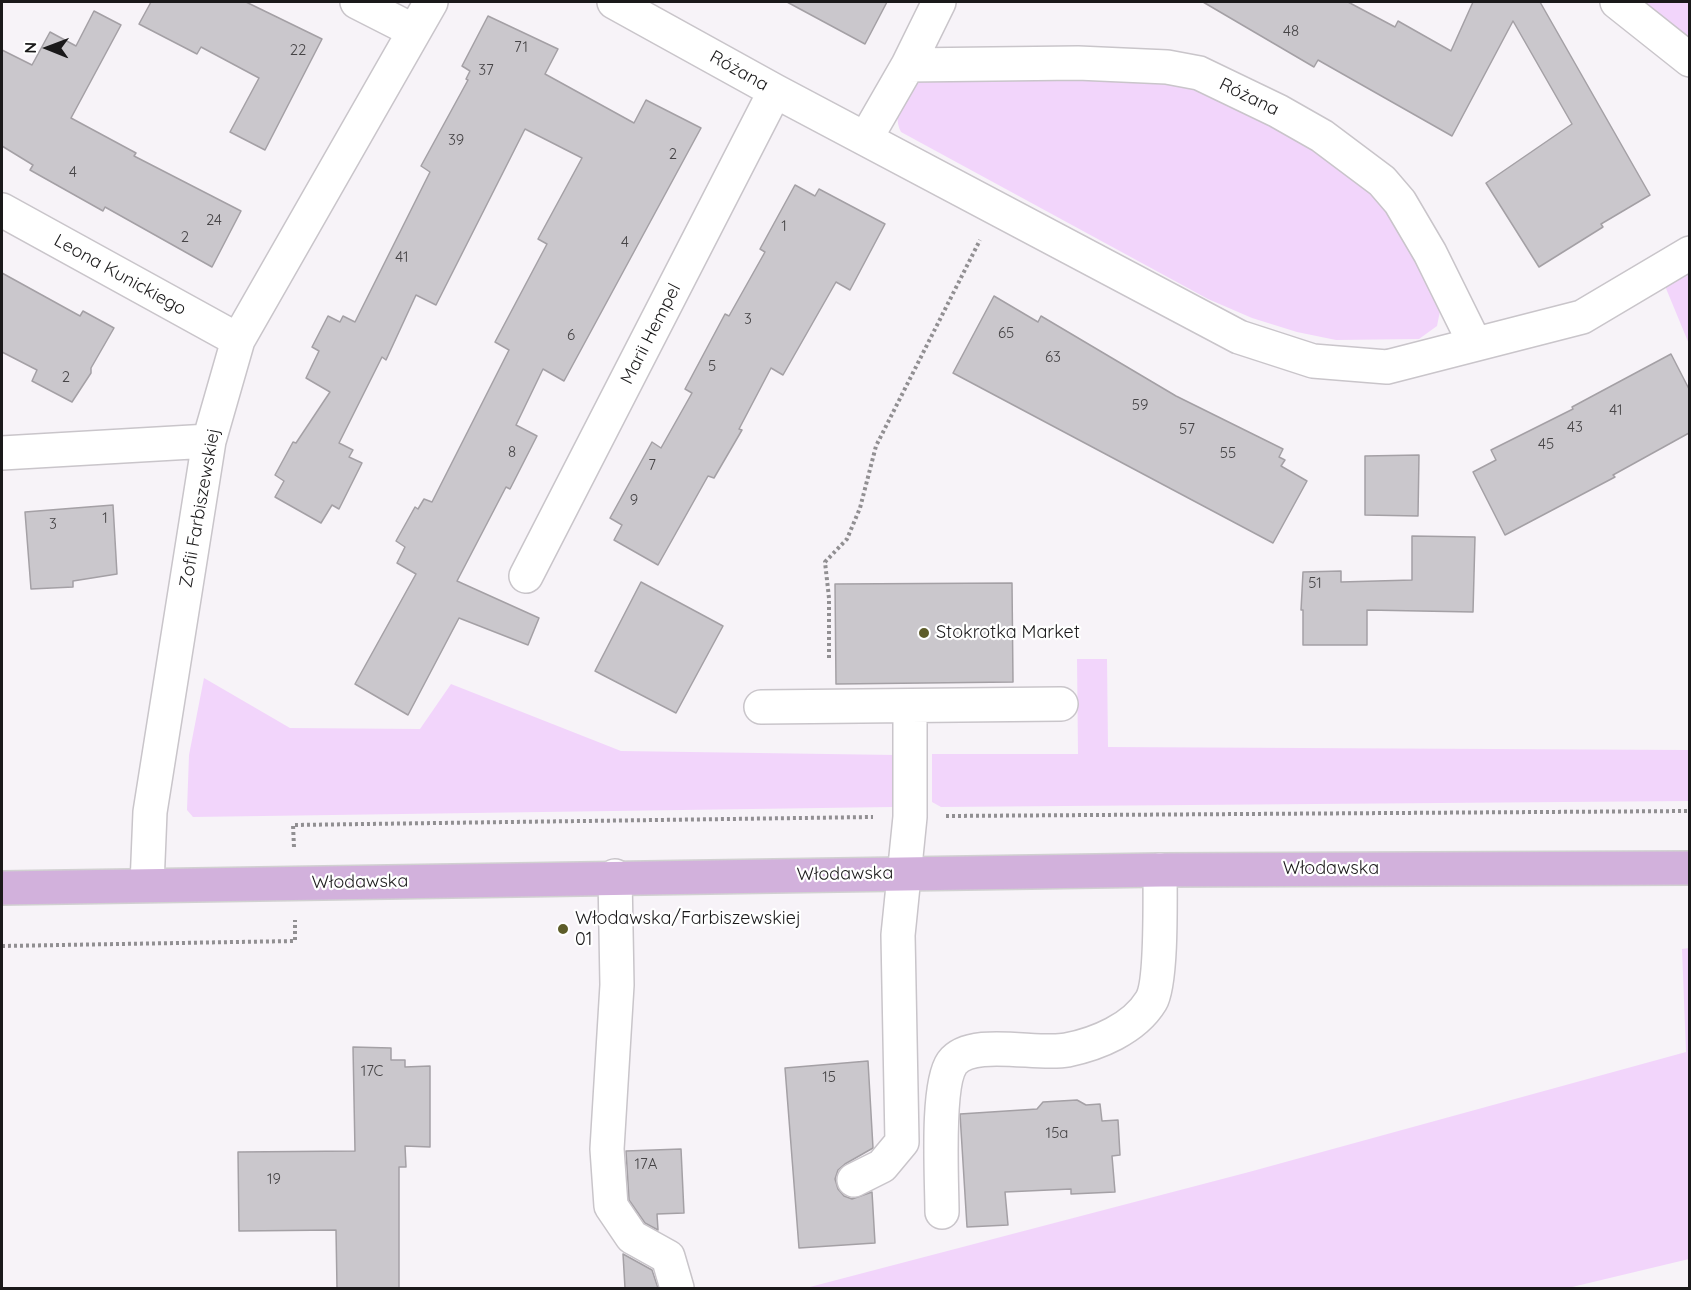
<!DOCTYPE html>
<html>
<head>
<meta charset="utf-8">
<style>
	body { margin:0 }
	#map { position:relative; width:1691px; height:1290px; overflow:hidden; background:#f7f3f8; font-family:Quicksand,sans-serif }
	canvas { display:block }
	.frame { position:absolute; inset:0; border:3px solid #1a191a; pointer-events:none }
	.north { position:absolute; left:18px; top:18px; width:60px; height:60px; -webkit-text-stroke:4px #fff; paint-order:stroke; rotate:271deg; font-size:16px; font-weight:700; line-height:24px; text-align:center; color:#1a191a }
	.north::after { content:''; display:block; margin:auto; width:21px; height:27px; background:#1a191a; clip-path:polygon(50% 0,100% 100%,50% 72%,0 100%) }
</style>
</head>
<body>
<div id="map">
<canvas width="1691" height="1290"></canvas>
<div class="frame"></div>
<div class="north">N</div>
</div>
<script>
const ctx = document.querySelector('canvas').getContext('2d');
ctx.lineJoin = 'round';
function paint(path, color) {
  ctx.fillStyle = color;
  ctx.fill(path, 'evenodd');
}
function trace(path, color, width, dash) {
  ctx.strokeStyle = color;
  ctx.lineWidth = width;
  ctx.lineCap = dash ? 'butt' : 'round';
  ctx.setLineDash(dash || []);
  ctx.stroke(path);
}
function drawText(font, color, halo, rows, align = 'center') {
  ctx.font = font + ' Quicksand,sans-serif';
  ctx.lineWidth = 4.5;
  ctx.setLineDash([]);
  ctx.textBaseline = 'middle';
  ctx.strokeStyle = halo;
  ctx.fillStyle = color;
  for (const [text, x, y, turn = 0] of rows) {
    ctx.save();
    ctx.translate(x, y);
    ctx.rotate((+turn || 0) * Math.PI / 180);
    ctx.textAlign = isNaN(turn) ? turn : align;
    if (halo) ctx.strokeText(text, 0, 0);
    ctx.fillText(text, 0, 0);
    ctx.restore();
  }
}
const green = new Path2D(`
	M 1640,2 L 1689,2 L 1689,43 Z
	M 927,77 L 1163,80 L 1215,95 L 1306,138 L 1381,197 L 1441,306 L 1437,326 L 1419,339 L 1336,340 L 1297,332 L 1252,318 L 1208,299 L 901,132 C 890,111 908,87 927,77 Z
	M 1689,272 L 1689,344 L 1665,286 Z
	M 1077,659 L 1107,659 L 1108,747 L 1689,750 L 1689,801 L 941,807 L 932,802 L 932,754 L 1078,754 Z
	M 204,678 L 290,728 L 420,729 L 451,684 L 621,751 L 896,755 L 896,797 L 892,807 L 193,817 L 187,810 L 189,755 Z
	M 1689,948 L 1689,1259 L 1568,1288 L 806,1288 L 1249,1172 L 1686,1052 L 1682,949 Z`);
const building = new Path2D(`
	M 151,2 L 246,2 L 322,39 L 265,150 L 230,132 L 259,78 L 201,47 L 197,54 L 139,24 Z
	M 787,2 L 887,2 L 865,44 Z
	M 1203,2 L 1348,2 L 1395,27 L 1398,21 L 1451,51 L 1473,2 L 1540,2 L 1650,195 L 1601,224 L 1603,227 L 1539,267 L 1486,183 L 1572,124 L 1513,21 L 1452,136 L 1318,60 L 1314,67 Z
	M 94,11 L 121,25 L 71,118 L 136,153 L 134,156 L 241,211 L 212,267 L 105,207 L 103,211 L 30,170 L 33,165 L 2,146 L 2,50 L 32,65 L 50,32 L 76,46 Z
	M 488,16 L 558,49 L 545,74 L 634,123 L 646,100 L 701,128 L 564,381 L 543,369 L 516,425 L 537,436 L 510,489 L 506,487 L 457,581 L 539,618 L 528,645 L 459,618 L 408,715 L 355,684 L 416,574 L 397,563 L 405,547 L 396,541 L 415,507 L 418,509 L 424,499 L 432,502 L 509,350 L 495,342 L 547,244 L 538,239 L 582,158 L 525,129 L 436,305 L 416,295 L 386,360 L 382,357 L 339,443 L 353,450 L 349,457 L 362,463 L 339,509 L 332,505 L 321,523 L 275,497 L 284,481 L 275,475 L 293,442 L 296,443 L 330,392 L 306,378 L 319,351 L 312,347 L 328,316 L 340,322 L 343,316 L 355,322 L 430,172 L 421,166 L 468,80 L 466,79 L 470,71 L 462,66 Z
	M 795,185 L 815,196 L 819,189 L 885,224 L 850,290 L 836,282 L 783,375 L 771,368 L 739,429 L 742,430 L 714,478 L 708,476 L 658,565 L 614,540 L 622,525 L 610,518 L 652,442 L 661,448 L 692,393 L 685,389 L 725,314 L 729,316 L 765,252 L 760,249 Z
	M 2,273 L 80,316 L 83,311 L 114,328 L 91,368 L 91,373 L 72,402 L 32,381 L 37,370 L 2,352 Z
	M 994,296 L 1038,322 L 1041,316 L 1176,396 L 1283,449 L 1279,457 L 1285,460 L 1281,466 L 1307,481 L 1273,543 L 953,373 Z
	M 1671,354 L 1689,389 L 1689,433 L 1613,475 L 1615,477 L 1505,535 L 1473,472 L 1496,460 L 1491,450 L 1573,409 L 1572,407 Z
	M 1419,455 L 1418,516 L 1365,515 L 1365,456 Z
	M 113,505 L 117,574 L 73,581 L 73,587 L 31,589 L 25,512 Z
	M 1412,536 L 1475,537 L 1473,612 L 1367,610 L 1367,645 L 1303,645 L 1303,610 L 1301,610 L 1303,572 L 1341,571 L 1341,582 L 1412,580 Z
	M 641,582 L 723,626 L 676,713 L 595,671 Z
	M 1012,583 L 1013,682 L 836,684 L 835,584 Z
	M 353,1047 L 391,1048 L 391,1060 L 405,1060 L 405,1067 L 430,1066 L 430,1147 L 405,1146 L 406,1167 L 399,1167 L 399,1288 L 337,1288 L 336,1230 L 239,1231 L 238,1152 L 355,1151 Z
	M 868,1061 L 873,1148 L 845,1164 L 838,1170 L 835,1179 L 838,1189 L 844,1196 L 852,1199 L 872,1192 L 875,1243 L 799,1248 L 785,1068 Z
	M 1077,1100 L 1086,1105 L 1100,1104 L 1102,1121 L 1118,1120 L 1120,1155 L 1112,1156 L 1115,1192 L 1071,1194 L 1071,1189 L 1005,1192 L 1008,1225 L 967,1227 L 960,1114 L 1037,1109 L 1043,1102 Z
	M 681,1149 L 684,1213 L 657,1214 L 658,1230 L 645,1223 L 629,1200 L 626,1151 Z
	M 623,1254 L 652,1270 L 658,1288 L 625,1288 Z`);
const path = new Path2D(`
	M 829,658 L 829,598 L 825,562 L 847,539 L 860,508 L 876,446 L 980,240
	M 946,816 L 1690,811
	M 294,847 L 293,825 L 873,817
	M 2,946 L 295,941 L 295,920`);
const minor = new Path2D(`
	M 357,2 L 414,31
	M 614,2 L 775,91 L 1239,337 L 1313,361 L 1387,367 L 1582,317 L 1690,253
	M 1617,2 L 1690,60
	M 908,65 L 1078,63 L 1167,67 L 1199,73 L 1278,111 L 1322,136 L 1382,181 L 1400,202 L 1430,253 L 1475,344
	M 866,138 L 908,65 L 939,2
	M 2,210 L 238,340
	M 2,453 L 209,441
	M 526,576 L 775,91
	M 761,707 L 1061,704
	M 615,876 L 617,985 L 607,1149 L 611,1206 L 632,1237 L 668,1257 L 677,1288
	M 147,885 L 150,812 L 209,441 L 238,340 L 431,2
	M 854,1180 L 882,1166 L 902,1142 L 898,935 L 910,817 L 910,706
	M 942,1212 C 942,1181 936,1086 952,1063 C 971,1037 1038,1056 1067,1050 C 1097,1044 1134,1029 1151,1001 C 1162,983 1160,895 1160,870`);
const major = new Path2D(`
	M 2,888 L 1160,870 L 1690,868`);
const markers = [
	[924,633,6,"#5d5c29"],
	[563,929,6,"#5d5c29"]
];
const numberNames = [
	["48",1291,31],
	["71",521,47],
	["22",298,50],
	["37",486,70],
	["39",456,140],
	["2",673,154],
	["4",73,172],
	["24",214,220],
	["1",784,226],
	["2",185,237],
	["4",625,242],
	["41",402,257],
	["3",748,319],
	["65",1006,333],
	["6",571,335],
	["63",1053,357],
	["5",712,366],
	["2",66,377],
	["59",1140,405],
	["41",1616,410],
	["43",1575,427],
	["57",1187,429],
	["45",1546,444],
	["8",512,452],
	["55",1228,453],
	["7",652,465],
	["9",634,500],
	["1",105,518],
	["3",53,524],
	["51",1315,583],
	["17C",372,1071],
	["15",829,1077],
	["15a",1057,1133],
	["17A",646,1164],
	["19",274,1179]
];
const streetNames = [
	["Różana",739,71,29],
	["Różana",1249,97,26],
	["Leona Kunickiego",120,275,29],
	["Marii Hempel",651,334,-63],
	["Zofii Farbiszewskiej",200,508,-80],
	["Włodawska",1331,869],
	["Włodawska",845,874,-1],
	["Włodawska",360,882,-1]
];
const poiNames = [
	["Stokrotka Market",936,633],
	["Włodawska/Farbiszewskiej",575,919],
	["01",575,940]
];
paint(green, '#f2d5fb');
paint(building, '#cac7cc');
trace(building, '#a4a0a5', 1.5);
trace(minor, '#c9c5ca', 36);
trace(major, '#d1d1d1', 36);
trace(path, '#918f92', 4, [3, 3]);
trace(minor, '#fff', 33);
trace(major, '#d2b1dc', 33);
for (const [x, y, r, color] of markers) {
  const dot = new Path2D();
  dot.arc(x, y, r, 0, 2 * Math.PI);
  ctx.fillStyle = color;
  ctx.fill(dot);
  trace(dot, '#fff', 2);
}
drawText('15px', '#464446', null, numberNames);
drawText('18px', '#1a191a', '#fff', streetNames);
drawText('18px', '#1a191a', '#fff', poiNames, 'left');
</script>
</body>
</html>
